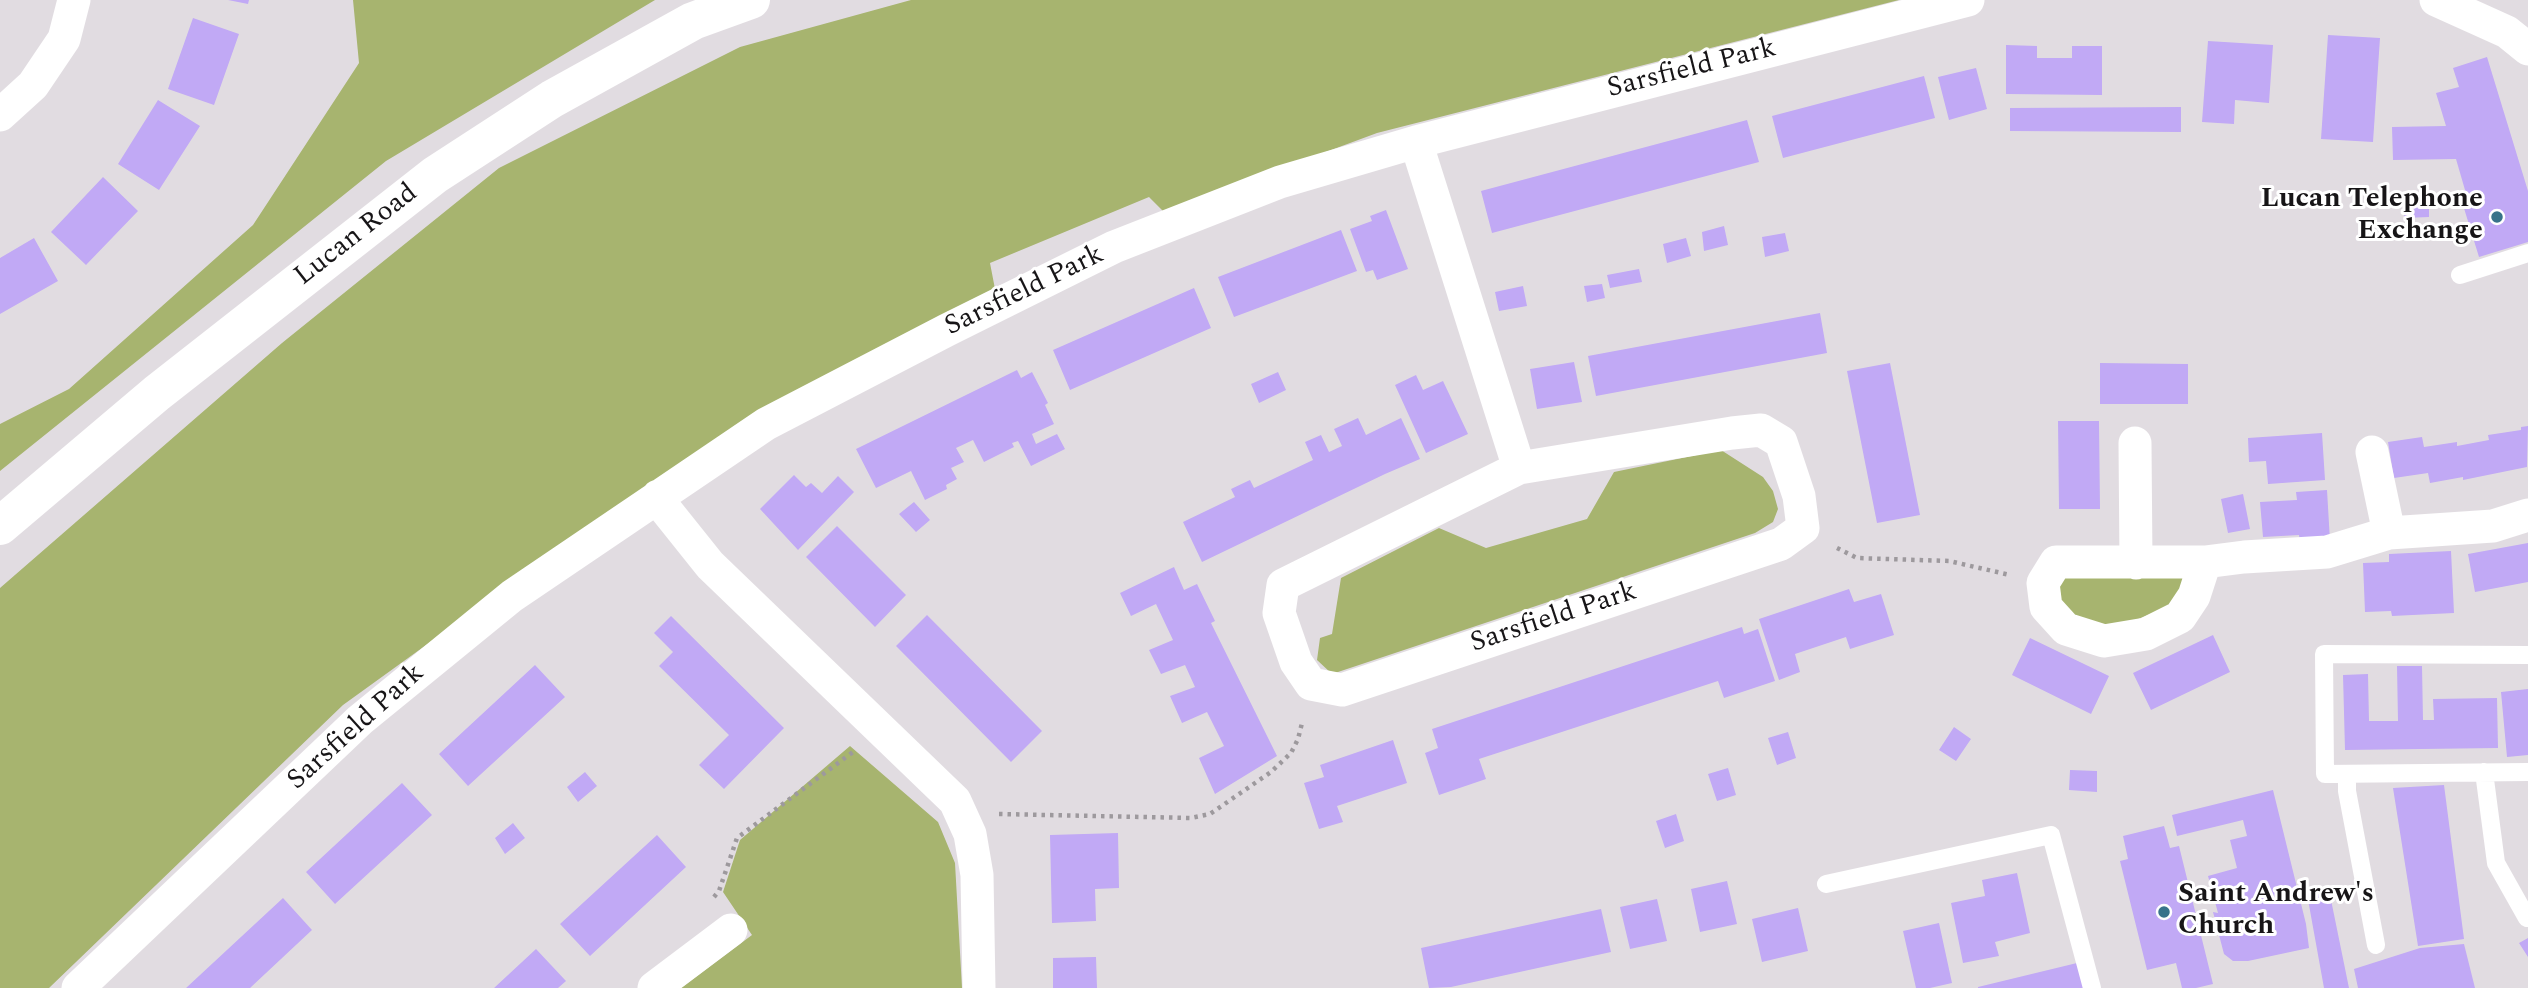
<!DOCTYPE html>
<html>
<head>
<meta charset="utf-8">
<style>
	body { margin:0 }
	canvas { display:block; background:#e1dce1 }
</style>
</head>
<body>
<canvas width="2528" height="988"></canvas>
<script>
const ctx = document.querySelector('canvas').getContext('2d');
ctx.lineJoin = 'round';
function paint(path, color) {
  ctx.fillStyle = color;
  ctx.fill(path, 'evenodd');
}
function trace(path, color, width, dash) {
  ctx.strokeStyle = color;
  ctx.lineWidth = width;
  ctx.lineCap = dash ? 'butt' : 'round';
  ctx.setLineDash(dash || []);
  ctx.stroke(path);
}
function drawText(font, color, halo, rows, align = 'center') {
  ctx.font = font + ' Spectral,serif';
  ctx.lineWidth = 6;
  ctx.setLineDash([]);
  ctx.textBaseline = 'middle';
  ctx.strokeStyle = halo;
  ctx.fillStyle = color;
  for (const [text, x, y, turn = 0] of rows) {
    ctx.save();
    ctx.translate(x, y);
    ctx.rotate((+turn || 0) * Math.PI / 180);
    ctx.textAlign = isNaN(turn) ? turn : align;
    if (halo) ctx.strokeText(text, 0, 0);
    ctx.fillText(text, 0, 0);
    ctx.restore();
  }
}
const green = new Path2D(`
	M 353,0 L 655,0 L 386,161 L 0,471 L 0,424 L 69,389 L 253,225 L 359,63 Z
	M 911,0 L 1899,0 L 1377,133 L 1164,212 L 1149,197 L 990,263 L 995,289 L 616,508 L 343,705 L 49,988 L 0,988 L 0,588 L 282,343 L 499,168 L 740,47 Z
	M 1721,450 L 1763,477 L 1773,491 L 1778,509 L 1773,522 L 1755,533 L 1332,674 L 1317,660 L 1320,638 L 1332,634 L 1341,578 L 1439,528 L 1486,548 L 1587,519 L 1614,472 Z
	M 2185,571 L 2193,585 L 2168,607 L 2106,632 L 2067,620 L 2049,590 L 2059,573 Z
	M 850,746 L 938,822 L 955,863 L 962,988 L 681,988 L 752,935 L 723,892 L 740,840 Z`);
const building = new Path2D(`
	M 228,0 L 249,0 L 248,4 Z
	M 193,18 L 239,34 L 214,105 L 168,89 Z
	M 2328,35 L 2380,38 L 2373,142 L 2321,139 Z
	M 2208,41 L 2273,45 L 2269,103 L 2235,100 L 2234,124 L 2202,122 Z
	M 2006,45 L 2037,46 L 2037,58 L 2072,58 L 2072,46 L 2102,46 L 2102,95 L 2006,94 Z
	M 2487,57 L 2528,191 L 2528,242 L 2479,257 L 2459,192 L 2465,190 L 2456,159 L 2393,160 L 2392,127 L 2446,126 L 2436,93 L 2459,87 L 2453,68 Z
	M 1976,68 L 1987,109 L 1949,120 L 1938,77 Z
	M 1924,76 L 1935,118 L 1783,158 L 1772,116 Z
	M 158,100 L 200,126 L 159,190 L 118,164 Z
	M 2181,107 L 2181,132 L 2010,131 L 2010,108 Z
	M 1747,120 L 1759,162 L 1492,233 L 1481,191 Z
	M 103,177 L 138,211 L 86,265 L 51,232 Z
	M 2429,198 L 2429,217 L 2404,218 L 2405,199 Z
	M 1386,210 L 1408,269 L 1377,280 L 1373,270 L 1366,272 L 1350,229 L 1372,221 L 1370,216 Z
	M 1724,226 L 1728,245 L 1704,251 L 1702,232 Z
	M 1341,230 L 1357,271 L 1234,317 L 1218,277 Z
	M 1785,233 L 1789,251 L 1765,257 L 1762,237 Z
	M 34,238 L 58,281 L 0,314 L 0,258 Z
	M 1686,238 L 1691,256 L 1667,263 L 1663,244 Z
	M 1639,269 L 1642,282 L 1610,288 L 1607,275 Z
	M 1602,284 L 1605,298 L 1587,302 L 1584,286 Z
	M 1523,286 L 1527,306 L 1499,311 L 1495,292 Z
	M 1194,288 L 1211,328 L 1070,390 L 1053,350 Z
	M 1820,313 L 1827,353 L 1596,396 L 1588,356 Z
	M 1574,362 L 1582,402 L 1537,409 L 1530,369 Z
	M 1890,363 L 1920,515 L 1877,523 L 1847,371 Z
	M 2100,363 L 2188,364 L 2188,404 L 2100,404 Z
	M 1017,370 L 1021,378 L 1032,372 L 1048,403 L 1045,405 L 1054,424 L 1032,434 L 1036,444 L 1057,434 L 1065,449 L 1031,466 L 1018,441 L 1012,443 L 1014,447 L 984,462 L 973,440 L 956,448 L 964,462 L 951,468 L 957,479 L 946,485 L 947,489 L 925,500 L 911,471 L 876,488 L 856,449 Z
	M 1278,372 L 1286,390 L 1259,403 L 1251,384 Z
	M 1416,375 L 1423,390 L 1443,381 L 1468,434 L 1426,453 L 1395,385 Z
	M 1358,418 L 1366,435 L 1401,418 L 1420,459 L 1385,474 L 1202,562 L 1183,522 L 1235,497 L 1231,489 L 1250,480 L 1254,488 L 1313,460 L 1305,442 L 1321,435 L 1329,452 L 1342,446 L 1334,429 Z
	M 2058,421 L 2099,421 L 2100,509 L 2059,509 Z
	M 2528,426 L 2527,467 L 2463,480 L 2463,477 L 2430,483 L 2428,473 L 2394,478 L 2388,442 L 2422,437 L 2424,447 L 2457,442 L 2457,446 L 2489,440 L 2488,435 L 2521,430 L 2521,427 Z
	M 2322,433 L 2325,480 L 2268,484 L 2266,461 L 2249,462 L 2248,438 Z
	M 794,475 L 806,487 L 811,483 L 822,493 L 838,476 L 854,492 L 798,550 L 760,509 Z
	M 2327,490 L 2330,541 L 2300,543 L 2299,535 L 2263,537 L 2260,502 L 2297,500 L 2296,492 Z
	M 2243,494 L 2250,529 L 2228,533 L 2221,499 Z
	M 914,502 L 930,520 L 916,532 L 899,514 Z
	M 837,526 L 906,595 L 875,627 L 806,557 Z
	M 2528,543 L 2528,582 L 2475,592 L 2468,554 Z
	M 2451,551 L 2454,613 L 2392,616 L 2391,611 L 2365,612 L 2363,563 L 2389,562 L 2389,554 Z
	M 1174,567 L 1184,590 L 1197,584 L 1215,621 L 1211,623 L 1277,756 L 1215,794 L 1199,758 L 1224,746 L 1207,712 L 1182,723 L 1170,696 L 1195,687 L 1185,665 L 1161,674 L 1149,650 L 1173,640 L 1156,604 L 1131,616 L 1120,593 Z
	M 1849,589 L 1854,602 L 1881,594 L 1894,635 L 1850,649 L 1846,637 L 1795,654 L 1800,672 L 1779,680 L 1759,619 Z
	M 927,615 L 1042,731 L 1011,762 L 896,646 Z
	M 671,616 L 784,728 L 724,789 L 699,765 L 729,735 L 659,666 L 673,652 L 654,633 Z
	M 1742,627 L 1744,634 L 1758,629 L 1775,681 L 1724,698 L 1718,681 L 1479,759 L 1486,779 L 1439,795 L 1425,753 L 1438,748 L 1432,729 Z
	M 2213,635 L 2230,672 L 2151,710 L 2133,673 Z
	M 2030,638 L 2109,676 L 2091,714 L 2012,675 Z
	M 535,665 L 565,697 L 468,786 L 439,754 Z
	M 2397,666 L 2422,666 L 2423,720 L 2434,720 L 2433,699 L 2497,698 L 2498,748 L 2345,750 L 2343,675 L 2368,674 L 2369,721 L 2398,721 Z
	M 2528,689 L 2528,755 L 2507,757 L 2501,692 Z
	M 1954,727 L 1971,739 L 1956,761 L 1939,750 Z
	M 1788,732 L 1796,758 L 1777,765 L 1768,738 Z
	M 1393,740 L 1407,783 L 1337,806 L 1343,822 L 1319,829 L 1304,783 L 1324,777 L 1320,765 Z
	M 1728,768 L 1736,795 L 1717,801 L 1708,774 Z
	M 2070,770 L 2097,771 L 2097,792 L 2069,790 Z
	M 585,772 L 597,786 L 578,802 L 567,787 Z
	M 402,783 L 432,815 L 335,904 L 306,872 Z
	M 2444,785 L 2464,939 L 2418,946 L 2393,788 Z
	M 2273,790 L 2306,924 L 2309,948 L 2248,961 L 2233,961 L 2224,954 L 2213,912 L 2218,913 L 2208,876 L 2237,868 L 2230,840 L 2247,836 L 2243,820 L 2177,836 L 2172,815 Z
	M 1676,814 L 1684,841 L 1665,848 L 1656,821 Z
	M 513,823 L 525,838 L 505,854 L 495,838 Z
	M 2164,826 L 2170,848 L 2179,846 L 2213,984 L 2196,988 L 2182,988 L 2176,963 L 2147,970 L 2120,861 L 2128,859 L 2123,836 Z
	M 1118,833 L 1119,888 L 1095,889 L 1096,921 L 1052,923 L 1050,835 Z
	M 657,835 L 686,867 L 590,956 L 560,924 Z
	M 2017,873 L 2030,933 L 1995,942 L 1999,956 L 1963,963 L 1951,903 L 1985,896 L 1982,880 Z
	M 1727,881 L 1737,924 L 1700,932 L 1691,889 Z
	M 2329,890 L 2349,988 L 2324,988 L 2307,894 Z
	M 283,898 L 312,930 L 250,988 L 186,988 Z
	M 1657,899 L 1667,941 L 1630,949 L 1620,907 Z
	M 1798,908 L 1808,951 L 1762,962 L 1752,919 Z
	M 1601,909 L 1611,952 L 1451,987 L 1429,988 L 1421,948 Z
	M 1939,923 L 1952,983 L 1930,988 L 1916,988 L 1903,931 Z
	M 2528,938 L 2528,957 L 2519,943 Z
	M 2464,944 L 2475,988 L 2358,988 L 2354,969 L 2420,948 Z
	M 536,949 L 566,981 L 558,988 L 494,988 Z
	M 1096,957 L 1097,988 L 1053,988 L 1053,958 Z
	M 2077,963 L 2084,988 L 1978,988 L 1978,987 Z`);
const path = new Path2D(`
	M 1837,548 L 1857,558 L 1949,561 L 2010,575
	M 999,814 L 1191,818 L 1210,814 L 1271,772 L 1291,753 L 1298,739 L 1302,723
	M 714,897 L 719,891 L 737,838 L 853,752`);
const lane = new Path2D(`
	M 2460,275 L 2528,253
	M 2528,655 L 2324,654 L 2325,774 L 2528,772
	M 2484,772 L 2496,863 L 2527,918
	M 2347,774 L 2347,791 L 2376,945
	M 1826,884 L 2051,835 L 2092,988`);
const street = new Path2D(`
	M 2436,0 L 2507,32 L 2528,49
	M 0,115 L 33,85 L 64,39 L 74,0
	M 1416,142 L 1519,468 L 1732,433 L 1761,430 L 1781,442 L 1799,496 L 1803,528 L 1781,544 L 1342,690 L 1311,684 L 1296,662 L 1279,613 L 1283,585 L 1519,468
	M 2135,443 L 2136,563
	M 2372,452 L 2389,533
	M 658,496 L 666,510 L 710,565 L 955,801 L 970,834 L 977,875 L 979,988
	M 2205,562 L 2194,596 L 2180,617 L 2146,634 L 2104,641 L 2066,629 L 2046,607 L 2043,583 L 2056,562 L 2205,562 L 2244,557 L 2327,552 L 2389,533 L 2493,526 L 2528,515
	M 78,988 L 360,720 L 512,596 L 766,424 L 947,330 L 1114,247 L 1280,182 L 1416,142 L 1968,0
	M 654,988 L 731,930`);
const secondary = new Path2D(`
	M 0,526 L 157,393 L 435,175 L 552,99 L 693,21 L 751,0`);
const markers = [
	[2497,217,7,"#37728a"],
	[2164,912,7,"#37728a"]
];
const streetNames = [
	["Sarsfield Park",1692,70,-14],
	["Lucan Road",357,236,-38],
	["Sarsfield Park",1025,292,-26],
	["Sarsfield Park",1554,619,-18],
	["Sarsfield Park",357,728,-42]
];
const poiNames = [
	["Lucan Telephone",2483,201],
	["Exchange",2483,233],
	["Saint Andrew's",2178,896,"left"],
	["Church",2178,928,"left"]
];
paint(green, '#a7b46f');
paint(building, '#c1a9f5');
trace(path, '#9d999d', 4.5, [3.5, 5]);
trace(lane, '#fff', 18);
trace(street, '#fff', 33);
trace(secondary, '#fff', 38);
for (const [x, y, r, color] of markers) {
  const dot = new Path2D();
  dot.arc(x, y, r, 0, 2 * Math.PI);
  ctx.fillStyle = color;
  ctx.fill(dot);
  trace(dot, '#fff', 2.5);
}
drawText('28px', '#171517', '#fff', streetNames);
drawText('bold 28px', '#171517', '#fff', poiNames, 'right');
</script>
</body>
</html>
